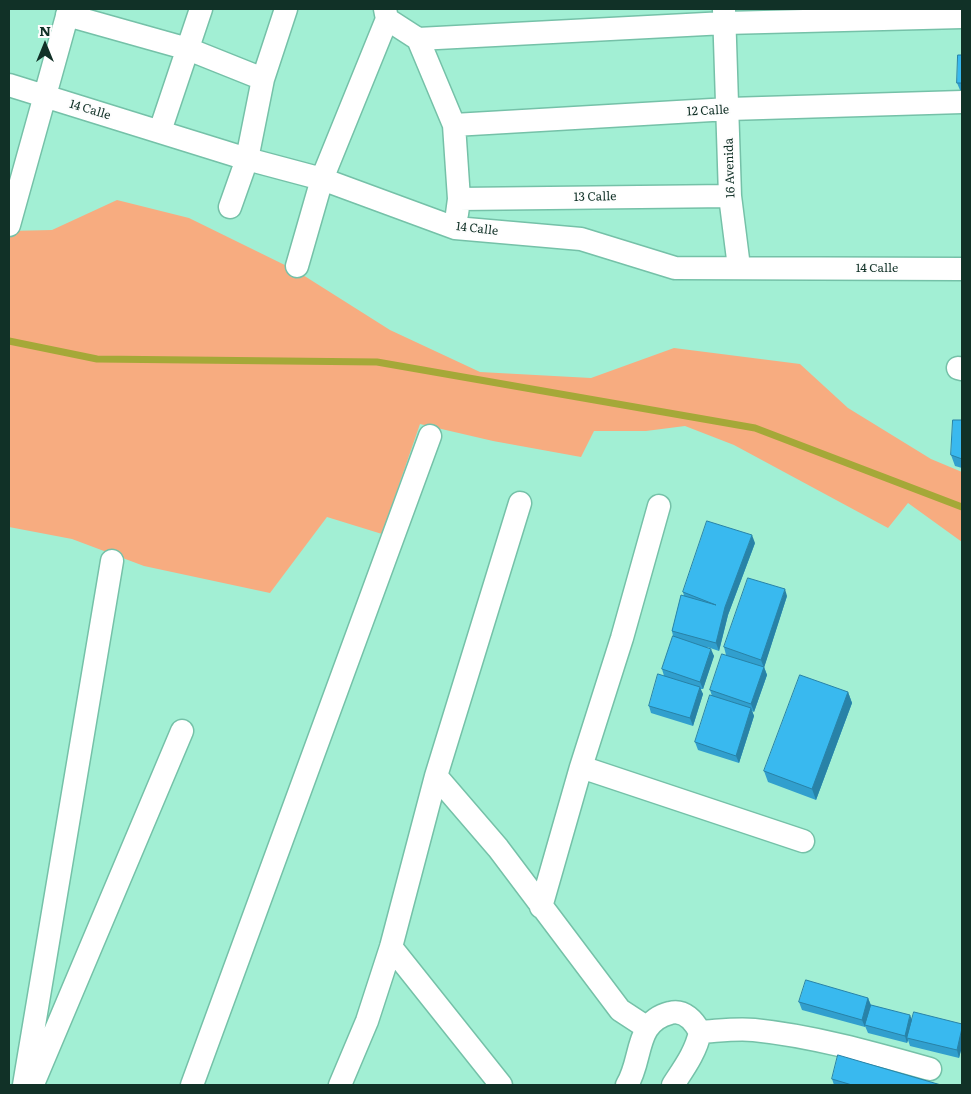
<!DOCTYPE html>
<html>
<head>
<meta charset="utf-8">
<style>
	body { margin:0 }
	#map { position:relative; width:971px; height:1094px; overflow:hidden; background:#a2efd4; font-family:Literata,serif }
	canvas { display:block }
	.frame { position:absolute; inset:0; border:10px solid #113127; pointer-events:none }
	.north { position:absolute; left:20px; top:20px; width:50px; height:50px; -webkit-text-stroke:4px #fdfdfd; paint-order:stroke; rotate:0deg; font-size:14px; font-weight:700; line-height:20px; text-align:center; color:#113127 }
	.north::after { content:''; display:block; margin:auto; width:18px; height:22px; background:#113127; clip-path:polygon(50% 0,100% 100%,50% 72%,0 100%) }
</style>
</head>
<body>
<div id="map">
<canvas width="971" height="1094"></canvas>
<div class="frame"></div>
<div class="north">N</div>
</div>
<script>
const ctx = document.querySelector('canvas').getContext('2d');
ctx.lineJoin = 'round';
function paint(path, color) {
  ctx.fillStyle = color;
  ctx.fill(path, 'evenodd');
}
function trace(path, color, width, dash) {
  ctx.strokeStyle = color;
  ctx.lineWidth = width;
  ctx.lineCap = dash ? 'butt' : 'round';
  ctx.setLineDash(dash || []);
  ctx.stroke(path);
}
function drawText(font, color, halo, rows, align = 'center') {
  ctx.font = font + ' Literata,serif';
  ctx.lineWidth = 4;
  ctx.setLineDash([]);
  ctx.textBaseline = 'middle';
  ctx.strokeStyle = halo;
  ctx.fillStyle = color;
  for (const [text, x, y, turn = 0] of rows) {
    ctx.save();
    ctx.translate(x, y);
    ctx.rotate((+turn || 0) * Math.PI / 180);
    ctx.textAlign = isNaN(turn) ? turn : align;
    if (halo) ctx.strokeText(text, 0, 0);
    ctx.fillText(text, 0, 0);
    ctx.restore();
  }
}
const green = new Path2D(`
	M 117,200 L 189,218 L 295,270 L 390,330 L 480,372 L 591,378 L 674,348 L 800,364 L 848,408 L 931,459 L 962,472 L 962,542 L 908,503 L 888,528 L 734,445 L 685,426 L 646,431 L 594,431 L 581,457 L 493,441 L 420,424 L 382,534 L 327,517 L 270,593 L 144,566 L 72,539 L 9,527 L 9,231 L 52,230 Z`);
const stream = new Path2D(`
	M 9,341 L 97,359 L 377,362 L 755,428 L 962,507`);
const street = new Path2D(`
	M 385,9 L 387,19 L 418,39 L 454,125 L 459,199 L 457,214
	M 724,10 L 730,196 L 739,267
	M 67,15 L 188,49 L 263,79
	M 418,39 L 725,23 L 962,17
	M 9,85 L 247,159 L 322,179 L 455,228 L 581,239 L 675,268 L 962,269
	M 454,125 L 729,109 L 962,102
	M 160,131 L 201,9
	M 459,199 L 730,196
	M 230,207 L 247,159 L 263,79 L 286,9
	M 9,225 L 69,9
	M 297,266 L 322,179 L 387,19
	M 958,368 L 962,369
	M 581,767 L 803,841
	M 436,776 L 498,848 L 620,1010 L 646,1027
	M 541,907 L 581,767 L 622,638 L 659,506
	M 391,947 L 501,1085
	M 700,1032 C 718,1031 737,1028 754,1030 C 813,1036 873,1053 930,1069
	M 33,1084 L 182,731
	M 24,1085 L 112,561
	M 192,1085 L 430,436
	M 340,1085 L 367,1021 L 391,947 L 436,776 L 520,503
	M 627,1085 C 643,1059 634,1022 670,1013 C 684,1009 694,1021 700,1032 C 696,1052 684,1068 673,1085`);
const wall = new Path2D(`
	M 962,55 L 962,91 L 960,90 L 957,83 Z
	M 962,420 L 962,468 L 955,466 L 951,455 Z
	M 755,543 L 728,615 L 719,651 L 707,647 L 714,656 L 703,689 L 700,689 L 703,694 L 693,726 L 651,713 L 649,706 L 664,676 L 662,669 L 673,636 L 672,631 L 684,596 L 683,592 Z
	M 787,596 L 764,667 L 767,675 L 754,712 L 752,711 L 754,716 L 739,763 L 698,750 L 695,742 L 712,696 L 710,690 L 726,655 L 724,647 Z
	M 848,692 L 852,703 L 816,800 L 768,782 L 764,771 Z
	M 868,998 L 871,1005 L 912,1020 L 962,1024 L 962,1046 L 959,1058 L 910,1046 L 908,1040 L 907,1043 L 868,1033 L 865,1026 L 865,1027 L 802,1010 L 799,1002 Z
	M 832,1079 L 941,1085 L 834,1085 Z`);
const shadedWall = new Path2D(`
	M 752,535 L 755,543 L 728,615 L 719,651 L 716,643 L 725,607 Z
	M 785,589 L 787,596 L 764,668 L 761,660 Z
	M 711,649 L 714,656 L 703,689 L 700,682 Z
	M 764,667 L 767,675 L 754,712 L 751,704 Z
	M 700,687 L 703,694 L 693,726 L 690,718 Z
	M 848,692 L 852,703 L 816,800 L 812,789 Z
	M 751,708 L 754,716 L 739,763 L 736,756 Z
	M 868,998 L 871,1006 L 865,1027 L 862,1020 Z
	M 910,1015 L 913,1022 L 907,1038 L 908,1040 L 907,1043 L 905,1036 Z
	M 962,1028 L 962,1046 L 959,1058 L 957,1050 Z`);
const building = new Path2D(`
	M 958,55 L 962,55 L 962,83 L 957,83 Z
	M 953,420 L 962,420 L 962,459 L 951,455 Z
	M 707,521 L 752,535 L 725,607 L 716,643 L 672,631 L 681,595 L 716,605 L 683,592 Z
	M 748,578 L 785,589 L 761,660 L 724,647 Z
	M 673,636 L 711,649 L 700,682 L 662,669 Z
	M 722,654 L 764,667 L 751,704 L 710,690 Z
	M 658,674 L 700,687 L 690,718 L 649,706 Z
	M 800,675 L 848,692 L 812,789 L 764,771 Z
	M 710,695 L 751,708 L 736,756 L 695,742 Z
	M 806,980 L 868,998 L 862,1020 L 799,1002 Z
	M 871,1005 L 910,1015 L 905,1036 L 865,1025 Z
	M 914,1012 L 962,1024 L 962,1028 L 957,1050 L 907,1038 Z
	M 838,1055 L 941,1085 L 852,1085 L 832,1079 Z`);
const streetNames = [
	["14 Calle",90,110,17],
	["12 Calle",708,111,-3],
	["16 Avenida",730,168,-92],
	["13 Calle",595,197,-1],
	["14 Calle",477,229,7],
	["14 Calle",877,268]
];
paint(green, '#f7ac80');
trace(stream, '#a5a838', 7);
trace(street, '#75c1a8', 25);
trace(street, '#fff', 22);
paint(wall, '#319fce');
paint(shadedWall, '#2882a7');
paint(building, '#39b9ef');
trace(building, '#2882a7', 1);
drawText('12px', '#113127', '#fdfdfd', streetNames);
</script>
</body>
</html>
